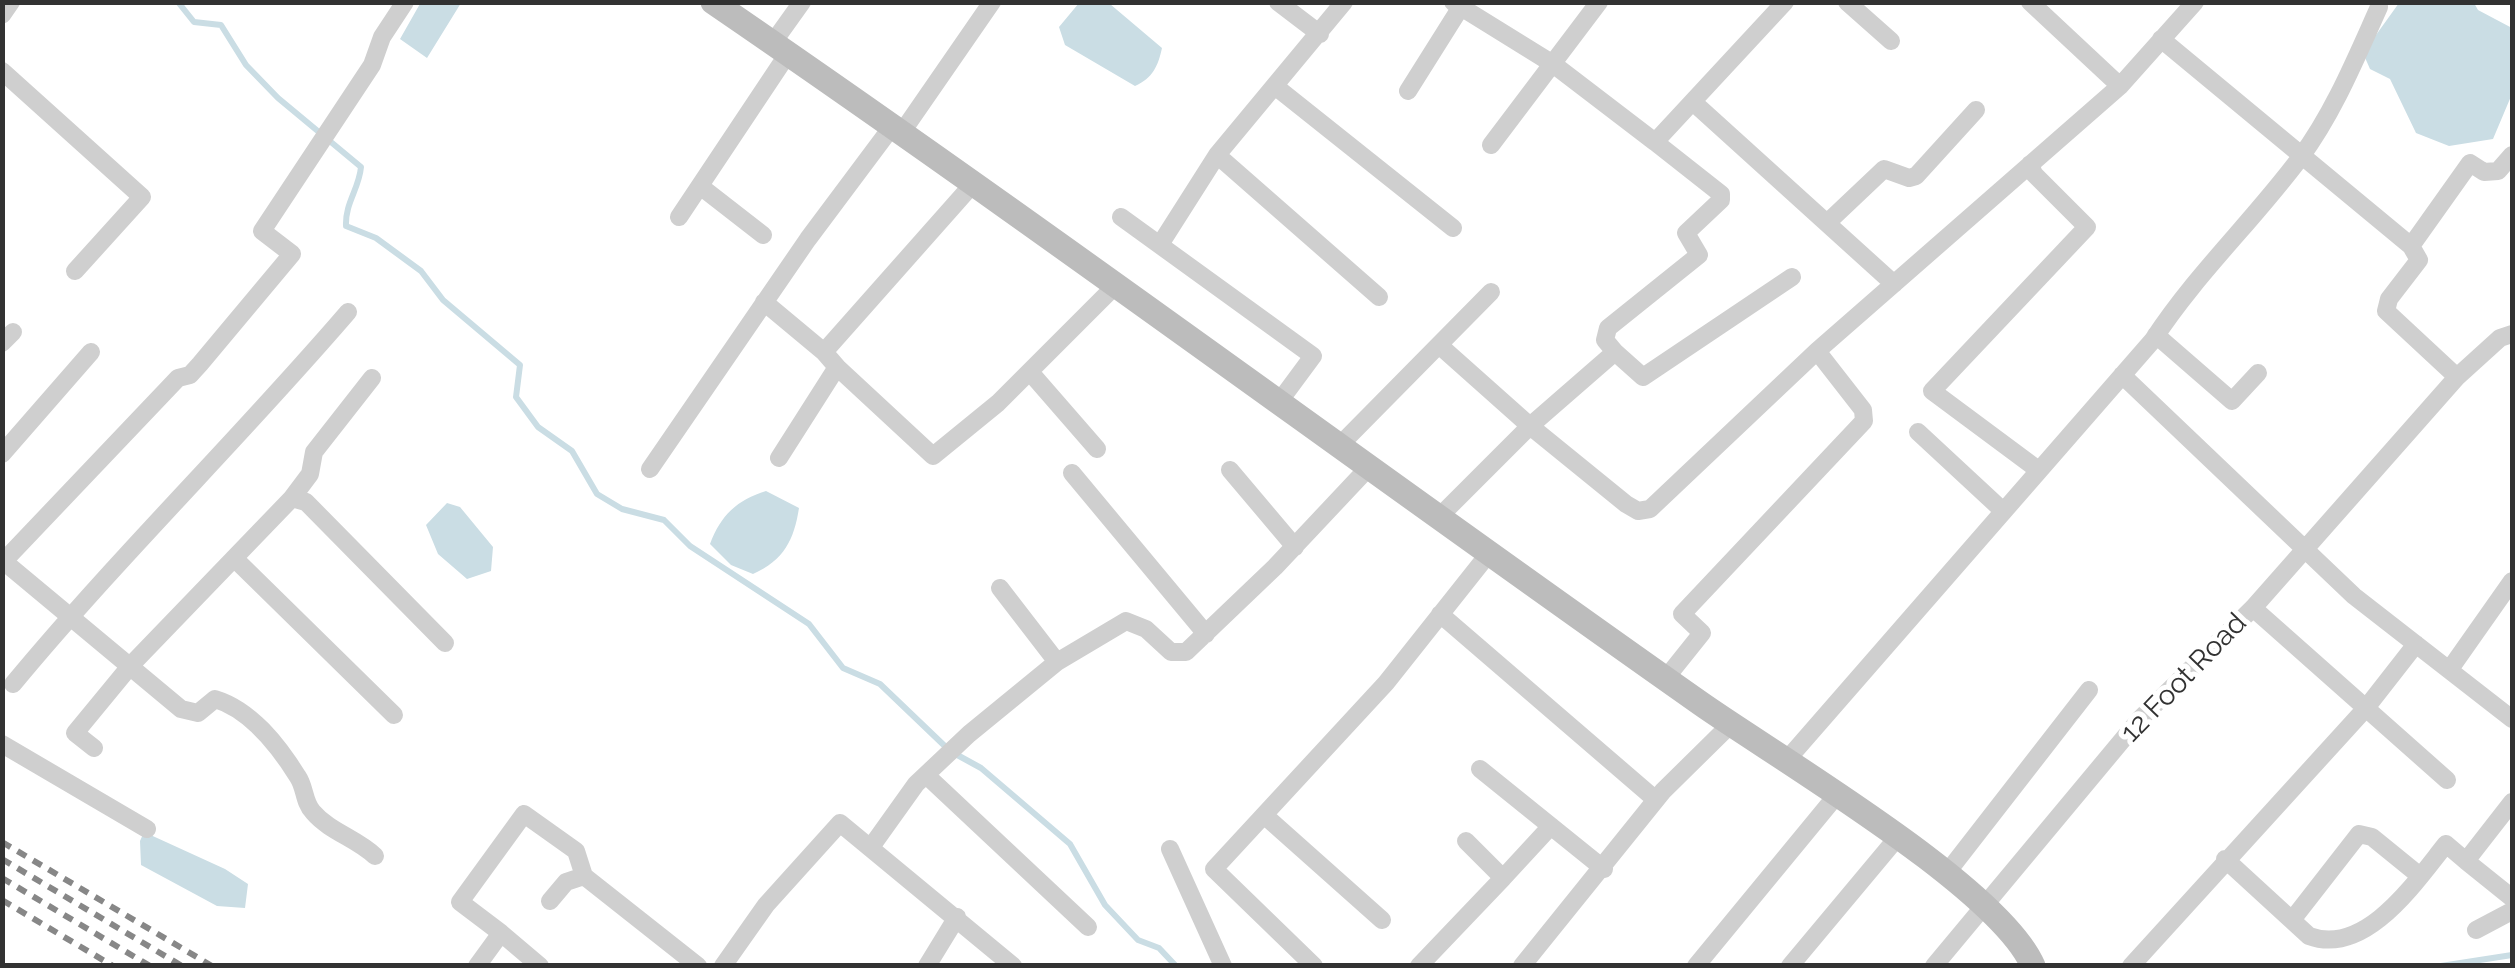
<!DOCTYPE html>
<html>
<head>
<meta charset="utf-8">
<style>
	body { margin:0 }
	#map { position:relative; width:2515px; height:968px; overflow:hidden; background:#fff; font-family:Raleway,sans-serif }
	canvas { display:block }
	.frame { position:absolute; inset:0; border:5px solid #323232; pointer-events:none }
</style>
</head>
<body>
<div id="map">
<canvas width="2515" height="968"></canvas>
<div class="frame"></div>
</div>
<script>
const ctx = document.querySelector('canvas').getContext('2d');
ctx.lineJoin = 'round';
function paint(path, color) {
  ctx.fillStyle = color;
  ctx.fill(path, 'evenodd');
}
function trace(path, color, width, dash) {
  ctx.strokeStyle = color;
  ctx.lineWidth = width;
  ctx.lineCap = dash ? 'butt' : 'round';
  ctx.setLineDash(dash || []);
  ctx.stroke(path);
}
function drawText(font, color, halo, rows, align = 'center') {
  ctx.font = font + ' Raleway,sans-serif';
  ctx.lineWidth = 10;
  ctx.setLineDash([]);
  ctx.textBaseline = 'middle';
  ctx.strokeStyle = halo;
  ctx.fillStyle = color;
  for (const [text, x, y, turn = 0] of rows) {
    ctx.save();
    ctx.translate(x, y);
    ctx.rotate((+turn || 0) * Math.PI / 180);
    ctx.textAlign = isNaN(turn) ? turn : align;
    if (halo) ctx.strokeText(text, 0, 0);
    ctx.fillText(text, 0, 0);
    ctx.restore();
  }
}
const water = new Path2D(`
	M 421,2 L 461,3 L 427,58 L 400,39 Z
	M 1079,3 L 1110,4 L 1162,48 C 1158,66 1153,78 1135,86 L 1065,45 L 1059,27 Z
	M 2399,3 L 2474,3 L 2478,10 L 2512,28 L 2512,94 L 2493,139 L 2449,146 L 2416,133 L 2390,79 L 2370,69 L 2363,53 Z
	M 766,491 L 799,508 C 794,540 784,560 753,574 L 731,565 L 710,544 C 721,515 737,500 766,491 Z
	M 447,503 L 460,507 L 493,547 L 491,571 L 467,579 L 438,554 L 426,525 Z
	M 144,832 L 225,869 L 248,884 L 245,908 L 217,906 L 141,865 L 140,841 Z`);
const stream = new Path2D(`
	M 178,2 L 194,22 L 221,25 L 246,65 L 278,98 L 361,167 C 359,189 345,203 346,226 L 376,238 L 421,271 L 443,300 L 520,365 L 516,397 L 538,427 L 572,451 L 597,494 L 622,509 L 664,520 L 690,546 L 809,624 L 843,668 L 880,684 L 950,751 L 981,768 L 1070,844 L 1105,905 L 1138,940 L 1159,948 L 1176,966
	M 2441,966 L 2512,955`);
const street = new Path2D(`
	M 1278,2 L 1320,34
	M 1453,2 L 1553,64 L 1655,142 L 1785,2
	M 1847,2 L 1891,41
	M 2030,2 L 2120,86
	M 2,15 L 11,2
	M 2161,39 L 2411,246 L 2419,260 L 2389,299 L 2386,311 L 2457,377
	M 772,44 L 802,2
	M 2,71 L 142,197 L 75,271
	M 1276,87 L 1453,228
	M 1408,91 L 1464,2
	M 1693,102 L 1894,284
	M 900,135 L 992,2
	M 1491,145 L 1599,2
	M 1217,155 L 1379,297
	M 2030,164 L 2034,174 L 2087,227 L 1932,391 L 2037,469
	M 700,186 L 763,235
	M 679,217 L 787,55
	M 1121,217 L 1313,356 L 1279,402
	M 1828,222 L 1884,169 L 1909,178 L 1916,176 L 1976,110
	M 1161,243 L 1217,155 L 1344,2
	M 2411,246 L 2470,163 L 2484,172 L 2498,171 L 2512,155
	M 764,302 L 824,352
	M 2156,335 L 2232,401 L 2258,373
	M 2,343 L 13,332
	M 1439,345 L 1530,426 L 1626,504 L 1638,511 L 1650,509 L 1817,351 L 2120,86 L 2195,2
	M 1615,352 L 1643,377 L 1792,277
	M 837,367 L 933,456 L 998,403 L 1115,286
	M 1030,372 L 1097,449
	M 2122,375 L 2354,596 L 2512,719
	M 1918,432 L 2001,509
	M 1340,445 L 1491,292
	M 2,454 L 91,352
	M 779,458 L 837,367 L 824,352 L 972,185
	M 650,469 L 808,239 L 891,128
	M 1230,470 L 1295,547
	M 1072,473 L 1206,634
	M 292,498 L 310,474 L 314,452 L 372,378
	M 1440,516 L 1530,426 L 1615,352 L 1605,340 L 1608,328 L 1699,255 L 1686,233 L 1721,200 L 1721,194 L 1655,142
	M 235,559 L 394,715
	M 2,560 L 181,709 L 198,713 L 215,699 C 251,710 278,745 298,777 C 305,787 304,803 313,812 C 330,832 356,838 375,856
	M 2,563 L 178,378 L 190,375 L 200,364 L 292,254 L 262,231 L 372,65 L 382,37 L 405,2
	M 1000,588 L 1057,662
	M 2253,608 L 2447,780
	M 1440,614 L 1656,800
	M 2450,669 L 2512,581
	M 1666,678 L 1702,633 L 1682,614 L 1864,421 L 1863,410 L 1817,351
	M 13,684 C 120,555 239,439 348,312
	M 2,744 L 147,829
	M 94,748 L 75,733 L 131,665 L 292,498 L 306,502 L 445,643
	M 1785,762 L 2153,340 C 2196,274 2253,221 2300,158 C 2334,112 2356,58 2379,7
	M 1480,769 L 1604,869
	M 926,775 L 1088,927
	M 1264,815 L 1382,920
	M 871,847 L 916,784 L 969,734 L 1057,662 L 1126,621 L 1146,629 L 1171,652 L 1186,652 L 1275,567 L 1370,466
	M 1170,849 L 1223,966
	M 2225,859 L 2309,936 C 2366,957 2416,881 2446,844 L 2466,861 L 2512,802
	M 2466,861 L 2512,898
	M 1946,874 L 2089,690
	M 1503,878 L 1551,826
	M 550,901 L 566,882 L 584,876
	M 2292,920 L 2359,834 L 2372,837 L 2420,876
	M 2476,930 L 2512,911
	M 501,933 L 540,966
	M 477,966 L 501,933 L 460,902 L 524,814 L 576,851 L 584,876 L 698,966
	M 723,966 L 766,905 L 840,823 L 1013,966
	M 927,966 L 957,917
	M 1314,966 L 1214,869 L 1386,683 L 1490,552
	M 1419,966 L 1503,878 L 1466,841
	M 1522,966 L 1663,791 L 1731,724
	M 1696,966 L 1836,796
	M 1790,966 L 1897,838
	M 1934,966 L 2139,720 L 2253,608 L 2457,377 L 2500,338 L 2512,334
	M 2131,966 L 2366,708 L 2416,644`);
const secondary = new Path2D(`
	M 713,2 C 1046,230 1370,471 1700,703 C 1778,758 1999,887 2033,966`);
const rail = new Path2D(`
	M 2,842 L 212,966
	M 2,859 L 182,966
	M 2,878 L 150,966
	M 2,900 L 113,966`);
const streetNames = [
	["12 Foot Road",2184,678,-46]
];
paint(water, '#cadde4');
trace(stream, '#cadde4', 6);
trace(street, '#cfcfcf', 18);
trace(secondary, '#bcbcbc', 25);
trace(rail, '#878787', 6, [10, 8]);
drawText('28px', '#323232', '#fff', streetNames);
</script>
</body>
</html>
